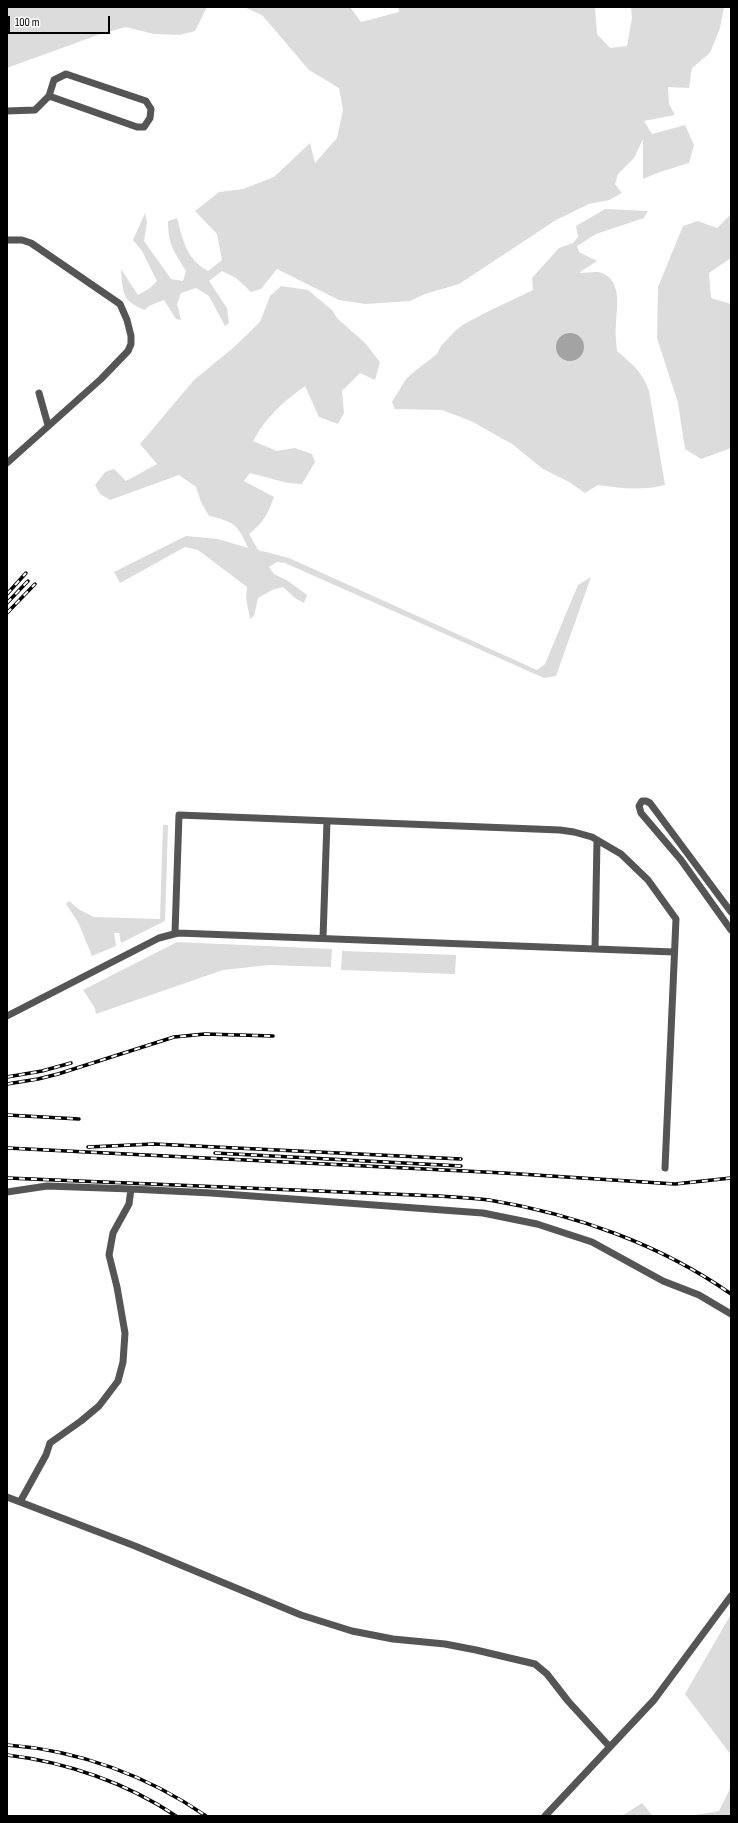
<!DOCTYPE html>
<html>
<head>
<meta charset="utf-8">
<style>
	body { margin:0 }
	#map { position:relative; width:738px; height:1823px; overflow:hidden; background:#fff; font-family:"Sofia Sans Condensed",sans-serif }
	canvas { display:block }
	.frame { position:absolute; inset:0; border:8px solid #000; pointer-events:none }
	.scale { position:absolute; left:8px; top:16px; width:102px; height:18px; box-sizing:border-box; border:2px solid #000; border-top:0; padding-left:5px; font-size:12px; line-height:14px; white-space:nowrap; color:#000; -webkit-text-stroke:3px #fff; paint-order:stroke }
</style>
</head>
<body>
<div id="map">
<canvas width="738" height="1823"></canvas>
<div class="frame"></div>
<div class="scale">100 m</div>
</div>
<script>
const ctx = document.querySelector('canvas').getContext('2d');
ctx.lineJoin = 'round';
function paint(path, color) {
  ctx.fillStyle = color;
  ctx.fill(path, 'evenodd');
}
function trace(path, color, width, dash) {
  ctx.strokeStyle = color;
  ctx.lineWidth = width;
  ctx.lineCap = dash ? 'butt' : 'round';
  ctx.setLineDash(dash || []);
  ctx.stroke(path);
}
const green = new Path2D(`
	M 7,7 L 207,7 L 195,31 L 179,35 L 154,34 L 125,27 L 95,36 L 7,68 Z
	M 244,7 L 350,7 L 361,22 L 399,12 L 398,7 L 595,7 L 597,34 L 610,48 L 627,46 L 632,18 L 631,7 L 724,7 L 720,28 L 710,53 L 692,68 L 689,88 L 668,87 L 669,104 L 675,115 L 644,121 L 652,134 L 685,125 L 694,145 L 689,163 L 660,172 L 643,179 L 643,139 L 634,158 L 618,174 L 615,184 L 622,193 L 609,200 L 589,204 L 556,220 L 459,284 L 425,294 L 410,301 L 366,304 L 339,300 L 277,269 L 261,289 L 251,292 L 236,278 L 222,271 L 209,281 L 227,308 L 229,323 L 225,326 L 209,296 L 196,288 L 181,293 L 177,304 L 181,320 L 176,319 L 164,300 L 149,306 L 145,310 C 121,301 123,292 121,269 L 138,295 L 150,288 L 157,281 L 142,251 L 133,240 L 145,213 L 147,223 L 144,241 L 171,279 L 183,281 L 186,271 C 174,251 168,245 168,221 L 177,218 C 183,240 186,259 208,271 L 222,260 L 217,234 L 195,211 L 219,192 L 243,189 L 274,177 L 310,143 L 315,163 L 337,138 L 343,110 L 339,88 L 309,70 L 262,15 Z
	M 605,209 L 648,211 L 644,218 L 596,234 L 577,246 L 579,252 L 597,261 L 580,272 L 581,273 C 587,273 597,271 602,273 C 622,281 617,307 616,323 C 615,332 616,342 617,351 C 632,364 642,371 649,391 L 665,485 C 643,491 620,488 598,485 L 585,493 L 569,482 L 543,469 L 512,444 L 471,421 L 442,410 L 395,409 L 392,402 L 406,379 L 415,371 L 437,354 L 441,346 L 455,331 L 464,324 L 489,311 L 533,290 L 532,278 L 559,248 L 573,243 L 578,237 L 576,226 Z
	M 731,214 L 731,258 L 709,273 L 711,298 L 731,304 L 731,448 L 701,459 L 685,449 L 678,403 L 657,338 L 658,287 L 683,226 L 698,221 L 717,228 Z
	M 281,286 L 308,290 L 332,310 L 337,318 L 365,343 L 380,362 L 375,380 L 360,373 L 342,391 L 344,413 L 338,424 L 319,417 L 305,386 C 283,402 266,417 253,441 L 277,451 L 295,448 L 312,454 L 315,462 L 302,484 L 288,483 L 250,473 L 244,481 L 274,497 C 268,514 263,523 249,534 L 258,550 L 289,558 L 537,670 L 545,664 L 578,585 L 591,577 L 556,676 L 544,678 L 285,563 L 277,562 L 269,567 L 274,574 L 288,581 L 307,595 L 304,603 L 295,598 L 283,587 L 272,590 L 258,598 L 254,616 L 250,619 L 246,598 L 247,587 L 198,550 L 185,547 L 120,583 L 114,572 L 186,536 L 218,539 L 248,548 C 238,524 234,522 209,516 L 201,502 L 196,487 L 179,475 L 110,500 L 100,494 L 95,485 L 105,472 L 114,469 L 126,481 L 157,464 L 140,444 L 194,380 L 233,348 L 260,322 L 270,296 Z
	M 163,825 L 168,825 L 165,921 L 121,943 L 119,933 L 114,933 L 116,946 L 92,956 L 78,922 L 66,904 L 69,901 L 80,910 L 94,917 L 160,919 Z
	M 177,942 L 332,949 L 331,967 L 269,965 L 223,970 L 96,1014 L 95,1008 L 83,990 Z
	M 342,951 L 456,955 L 455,974 L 341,970 Z
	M 731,1614 L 731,1755 L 685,1694 Z
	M 731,1787 L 731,1816 L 690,1816 L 719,1811 Z
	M 642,1803 L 653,1816 L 622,1816 Z`);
const water = new Path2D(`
	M556 347a14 14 0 1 1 28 0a14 14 0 1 1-28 0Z`);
const minor = new Path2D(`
	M 7,111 L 35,110 L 49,96 L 54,80 L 66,74 L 146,101 L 151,109 L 150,118 L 144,127 L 137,127 L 49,96
	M 7,240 L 22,240 L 31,243 L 120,304 L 127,320 L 131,336 L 131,344 L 128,351 L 101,379 L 7,463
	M 39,393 L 48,425
	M 731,912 L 650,803 L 646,801 L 642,801 L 639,806 L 641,813 L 681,860 L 731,930
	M 175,933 L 179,815 L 560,830 L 574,832 L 592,837 L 621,854 L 648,880 L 676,919 L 665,1168
	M 323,938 L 327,821
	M 595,949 L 597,840
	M 7,1016 L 159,938 L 178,933 L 674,952
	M 7,1192 L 47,1186 L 131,1189 L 211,1193 L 483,1213 L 537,1224 L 592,1242 L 663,1281 L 699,1295 L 731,1314
	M 7,1497 L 135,1546 L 301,1615 L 352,1631 L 393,1639 L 445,1644 L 476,1650 L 535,1664 L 547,1674 L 568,1701 L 609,1746
	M 20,1502 L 46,1455 L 50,1443 L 81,1421 L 99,1406 L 118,1381 L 123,1362 L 125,1333 L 117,1287 L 109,1255 L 113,1233 L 129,1204 L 131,1189
	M 545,1816 L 654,1700 L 731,1596`);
const rail = new Path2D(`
	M 7,594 L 26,573
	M 7,603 L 28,581
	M 7,613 L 35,584
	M 7,1077 L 42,1071 L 71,1063
	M 7,1084 L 38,1079 L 58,1074 L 174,1037 L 205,1034 L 273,1036
	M 7,1115 L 79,1119
	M 88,1147 L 154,1144 L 461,1159
	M 7,1148 L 504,1173 L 675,1184 L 731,1178
	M 215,1153 L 461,1166
	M 7,1178 L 438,1196 C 455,1197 472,1198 489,1200 C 574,1214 660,1244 731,1294
	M 7,1745 C 78,1750 148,1776 206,1816
	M 7,1755 C 66,1762 127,1783 176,1816`);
paint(green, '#dcdcdc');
paint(water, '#a3a3a3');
trace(minor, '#555', 7);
trace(rail, '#000', 3.5);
trace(rail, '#fff', 2, [6]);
</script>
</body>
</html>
